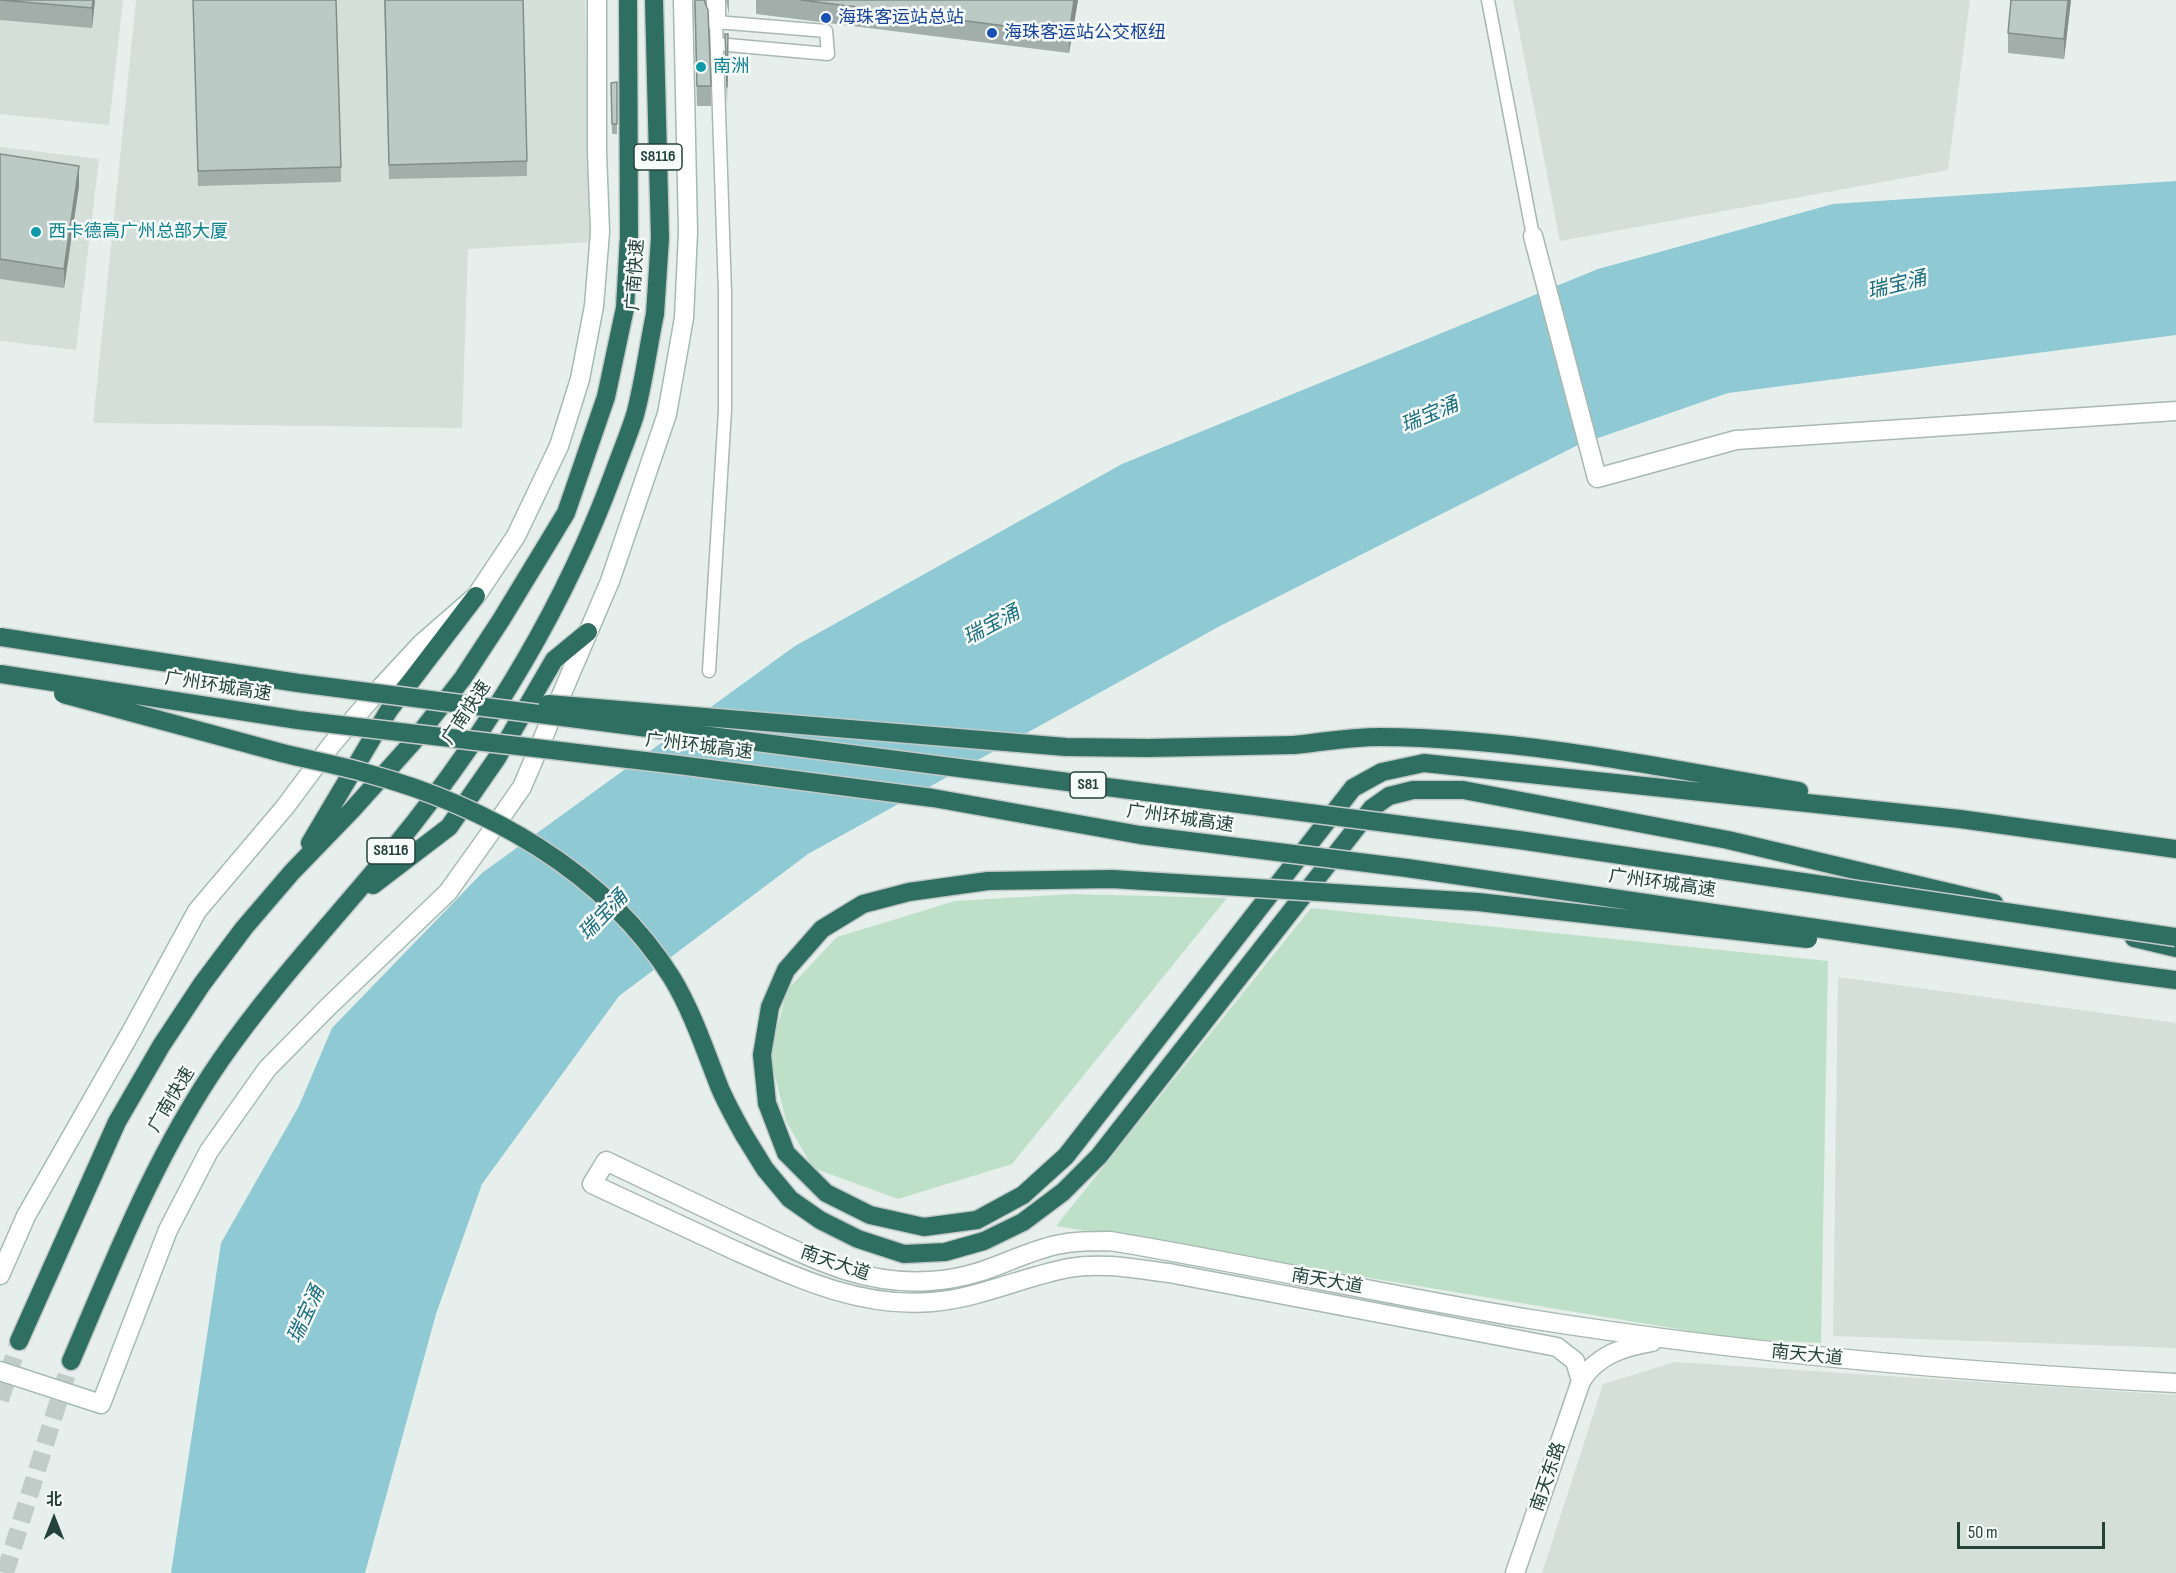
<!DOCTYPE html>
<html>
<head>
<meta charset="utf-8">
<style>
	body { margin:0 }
	#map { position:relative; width:2176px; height:1573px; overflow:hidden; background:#e6efeb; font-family:"Sofia Sans Condensed","Noto Sans SC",sans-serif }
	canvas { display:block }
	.north { position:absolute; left:24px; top:1489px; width:60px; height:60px; -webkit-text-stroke:4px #f7fbf9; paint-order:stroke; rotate:0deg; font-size:16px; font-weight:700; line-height:24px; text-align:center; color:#24423a }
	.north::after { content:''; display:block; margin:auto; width:21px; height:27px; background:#24423a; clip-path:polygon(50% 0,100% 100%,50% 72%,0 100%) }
	.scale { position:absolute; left:1957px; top:1522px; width:148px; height:27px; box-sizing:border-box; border:3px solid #24423a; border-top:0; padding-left:8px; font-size:18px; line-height:21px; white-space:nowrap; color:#24423a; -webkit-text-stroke:4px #f7fbf9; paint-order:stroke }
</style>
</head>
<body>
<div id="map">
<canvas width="2176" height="1573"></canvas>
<div class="north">北</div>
<div class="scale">50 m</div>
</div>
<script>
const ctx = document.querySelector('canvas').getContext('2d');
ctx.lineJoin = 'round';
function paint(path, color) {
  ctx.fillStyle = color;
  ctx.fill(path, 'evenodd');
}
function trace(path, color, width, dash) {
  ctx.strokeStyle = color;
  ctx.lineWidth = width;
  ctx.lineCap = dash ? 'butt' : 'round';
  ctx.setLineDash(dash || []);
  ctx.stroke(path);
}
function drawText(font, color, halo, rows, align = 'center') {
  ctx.font = font + ' "Sofia Sans Condensed","Noto Sans SC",sans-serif';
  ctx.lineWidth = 5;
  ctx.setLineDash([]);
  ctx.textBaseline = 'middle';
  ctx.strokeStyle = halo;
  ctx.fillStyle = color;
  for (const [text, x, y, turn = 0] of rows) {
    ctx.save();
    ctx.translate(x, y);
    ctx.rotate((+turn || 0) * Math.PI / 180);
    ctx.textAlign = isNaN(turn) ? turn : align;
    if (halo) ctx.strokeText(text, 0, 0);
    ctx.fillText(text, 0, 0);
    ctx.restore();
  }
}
const built = new Path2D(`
	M 0,0 L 123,0 L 109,125 L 0,114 Z
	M 136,0 L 585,0 L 592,242 L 468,249 L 462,428 L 93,423 Z
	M 1513,0 L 1970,0 L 1948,170 L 1560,241 Z
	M 0,147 L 99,159 L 76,350 L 0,341 Z
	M 1838,977 L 2176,1023 L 2176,1348 L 1833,1336 Z
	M 1675,1362 L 2176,1395 L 2176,1573 L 1542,1573 L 1603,1384 Z`);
const green = new Path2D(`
	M 1073,894 L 1227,898 L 1012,1164 L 898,1199 L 813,1168 L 786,1121 L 770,1056 L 787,990 L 837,937 L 955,901 Z
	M 1311,908 L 1828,961 L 1821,1343 L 1738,1339 L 1056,1226 Z`);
const water = new Path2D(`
	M 2176,181 L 2176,335 L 1728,393 L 1578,445 L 1220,626 L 808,854 L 619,996 L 482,1184 L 436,1314 L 365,1573 L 171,1573 L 221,1243 L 299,1106 L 332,1028 L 482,873 L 795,646 L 1122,464 L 1598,269 L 1833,204 Z`);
const motorwayTunnel = new Path2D(`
	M 0,1400 L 19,1341
	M 5,1573 L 71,1361`);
const service = new Path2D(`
	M 1488,0 L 1533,236
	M 709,671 L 725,410 L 725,293 L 716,22 L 826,31 L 828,54 L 717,44`);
const minor = new Path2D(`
	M 716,0 L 716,22
	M 1533,236 L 1597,478 L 1736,440 L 2176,411`);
const tertiary = new Path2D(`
	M 1581,1381 L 1575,1361 L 1557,1347 L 1169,1273 C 1136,1269 1102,1262 1069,1268 C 1022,1277 980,1298 932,1302 C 862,1308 799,1279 736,1251 C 688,1229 640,1206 592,1184 L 606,1161 C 652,1183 698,1205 745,1227 C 806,1255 860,1286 930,1281 C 946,1280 963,1277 979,1272 C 1005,1264 1029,1251 1056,1245 C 1074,1241 1091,1241 1110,1241 C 1250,1264 1390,1296 1530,1319 C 1744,1353 1959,1372 2176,1383
	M 1515,1573 L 1581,1381 C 1597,1355 1623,1347 1652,1342`);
const secondary = new Path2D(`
	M 0,1275 L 26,1216 L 131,1032 L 197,911 L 285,807 L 332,744 L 382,686 L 421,644 L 476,596 L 516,536 L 559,446 L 580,379 L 594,306 L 600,232 L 597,152 L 597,0
	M 0,1371 L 101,1404 L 168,1230 L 209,1151 L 267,1069 L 328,1007 L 448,892 L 488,836 L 522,787 L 610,581 L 667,414 L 684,318 L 688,232 L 683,0`);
const motorway = new Path2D(`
	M 1294,745 C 1322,742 1352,737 1380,737 C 1522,738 1660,767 1799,791
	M 310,843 L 389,710 L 476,596
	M 373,885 L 449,827 L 497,758 L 554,660 L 588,632
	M 2134,938 L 2176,948
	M 2123,973 L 2176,980
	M 767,1103 L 786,1153 L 826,1193 L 870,1215 L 924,1227 L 977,1220 L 1023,1195 L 1066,1156 L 1353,788 L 1382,772 L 1424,763 L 1960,819 L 2176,849
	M 744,1135 L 765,1169 L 790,1199 L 820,1220 L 858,1239 L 904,1254 L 945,1252 L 984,1241 L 1023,1222 L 1063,1192 L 1099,1156 L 1372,808 L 1389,796 L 1413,790 L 1463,790 L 1728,840 L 1994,903
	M 19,1341 L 117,1122 L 161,1046 L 202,984 L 244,928 L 292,872 L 352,810 L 413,742 L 463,678 L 501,620 L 566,513 L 606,397 L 625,308
	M 71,1361 C 115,1258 156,1154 220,1061 C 273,984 338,916 397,844 C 488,732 564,608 614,472 C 621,453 629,434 635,415 C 644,382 648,347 655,314`);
const motorwayBridge = new Path2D(`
	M 654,0 L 660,238 L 655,314
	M 625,308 L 629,237 L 628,0
	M 0,637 L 298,683 L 1519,840 L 2176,937
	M 0,674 L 298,720 L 679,765 L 933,798 L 1140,835 L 1407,868 L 2123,973
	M 63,694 C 136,714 209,734 282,753 C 310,760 338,765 366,773 C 485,805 605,871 672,978 C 692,1011 705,1050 719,1086 C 726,1103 735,1119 744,1135
	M 548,704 L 1066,747 L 1148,748 L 1294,745
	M 767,1103 L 762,1055 L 770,1007 L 786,970 L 822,929 L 863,904 L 909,892 L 988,881 L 1112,879 L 1478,902 L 1808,939`);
const wall = new Path2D(`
	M 0,0 L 95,0 L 92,28 L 0,20 Z
	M 193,0 L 341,167 L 341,182 L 198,186 Z
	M 384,0 L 527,161 L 527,176 L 389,179 Z
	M 694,0 L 711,86 L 711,106 L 697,106 Z
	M 726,0 L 729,0 L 729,15 Z
	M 756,0 L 1078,0 L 1069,53 L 756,14 Z
	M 2071,0 L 2064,59 L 2008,53 L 2008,33 Z
	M 725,34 L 728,53 L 727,106 L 725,53 Z
	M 617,82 L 617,134 L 612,134 L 611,83 Z
	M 0,154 L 79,186 L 64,288 L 0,279 Z`);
const shadedWall = new Path2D(`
	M 93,0 L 95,0 L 92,28 L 92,8 Z
	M 1074,0 L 1078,0 L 1069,53 L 1069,34 Z
	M 2068,0 L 2071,0 L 2064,59 L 2064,39 Z
	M 79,166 L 79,186 L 64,288 L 64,269 Z`);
const building = new Path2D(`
	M 0,0 L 93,0 L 92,8 Z
	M 193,0 L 336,0 L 341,167 L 198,171 Z
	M 385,0 L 523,0 L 527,161 L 389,165 Z
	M 695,0 L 705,0 L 705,3 L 708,10 L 711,86 L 697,86 Z
	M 801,0 L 1074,0 L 1069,34 Z
	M 2011,0 L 2068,0 L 2064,39 L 2008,33 Z
	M 725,34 L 728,34 L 727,87 Z
	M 617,82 L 617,124 L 612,124 L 611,83 Z
	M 0,154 L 79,166 L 64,269 L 0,259 Z`);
const markers = [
	[826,18,6,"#1a4fb4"],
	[992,33,6,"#1a4fb4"],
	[701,67,6,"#0f9aa8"],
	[36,232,6,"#0f9aa8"]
];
const shields = [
	[658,157,48],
	[1088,785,36],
	[391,851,48]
];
const shieldNames = [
	["S8116",658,157],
	["S81",1088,785],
	["S8116",391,851]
];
const transitNames = [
	["海珠客运站总站",838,18],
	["海珠客运站公交枢纽",1004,33]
];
const cultureNames = [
	["南洲",713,67],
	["西卡德高广州总部大厦",48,232]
];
const streetNames = [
	["广南快速",636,275,-86],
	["广州环城高速",218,687,9],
	["广南快速",467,713,-56],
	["广州环城高速",699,747,7],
	["广州环城高速",1180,819,8],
	["广州环城高速",1662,884,8],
	["广南快速",172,1100,-59],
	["南天大道",835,1264,19],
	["南天大道",1327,1282,10],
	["南天大道",1807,1356,6],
	["南天东路",1549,1477,-71]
];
const waterNames = [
	["瑞宝涌",1897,286,-14],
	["瑞宝涌",1430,416,-23],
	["瑞宝涌",992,626,-28],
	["瑞宝涌",604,916,-46],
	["瑞宝涌",307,1315,-65]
];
paint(built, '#d4dfda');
paint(green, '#bfe0c8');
paint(water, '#8ec9d4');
trace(motorwayTunnel, '#bfccc8', 18, [18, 9]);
trace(service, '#a8b8b2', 15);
trace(minor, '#a8b8b2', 21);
trace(tertiary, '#a8b8b2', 21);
trace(secondary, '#a4bbb3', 21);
trace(motorway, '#c2cac8', 21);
trace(service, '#fff', 12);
trace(minor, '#fff', 18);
trace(tertiary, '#fff', 18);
trace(secondary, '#fff', 18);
trace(motorway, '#2f6f62', 18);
trace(motorwayBridge, '#c2cac8', 21, []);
trace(motorwayBridge, '#2f6f62', 18);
paint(wall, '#a1aea9');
paint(shadedWall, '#838d89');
paint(building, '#bbcac4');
trace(building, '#838d89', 1.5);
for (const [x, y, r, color] of markers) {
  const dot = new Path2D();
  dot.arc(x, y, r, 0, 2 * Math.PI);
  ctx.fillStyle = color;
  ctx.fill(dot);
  trace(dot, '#f7fbf9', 2);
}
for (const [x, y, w] of shields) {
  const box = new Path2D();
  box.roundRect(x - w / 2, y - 13, w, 26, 4.5);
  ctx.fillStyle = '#f7fbf9';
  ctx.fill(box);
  trace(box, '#24423a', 1.5);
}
drawText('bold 16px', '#24423a', null, shieldNames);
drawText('18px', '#164399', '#f7fbf9', transitNames, 'left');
drawText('18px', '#0d838f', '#f7fbf9', cultureNames, 'left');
drawText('18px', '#24423a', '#f7fbf9', streetNames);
drawText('italic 20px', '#1c6f80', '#f7fbf9', waterNames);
</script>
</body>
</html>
